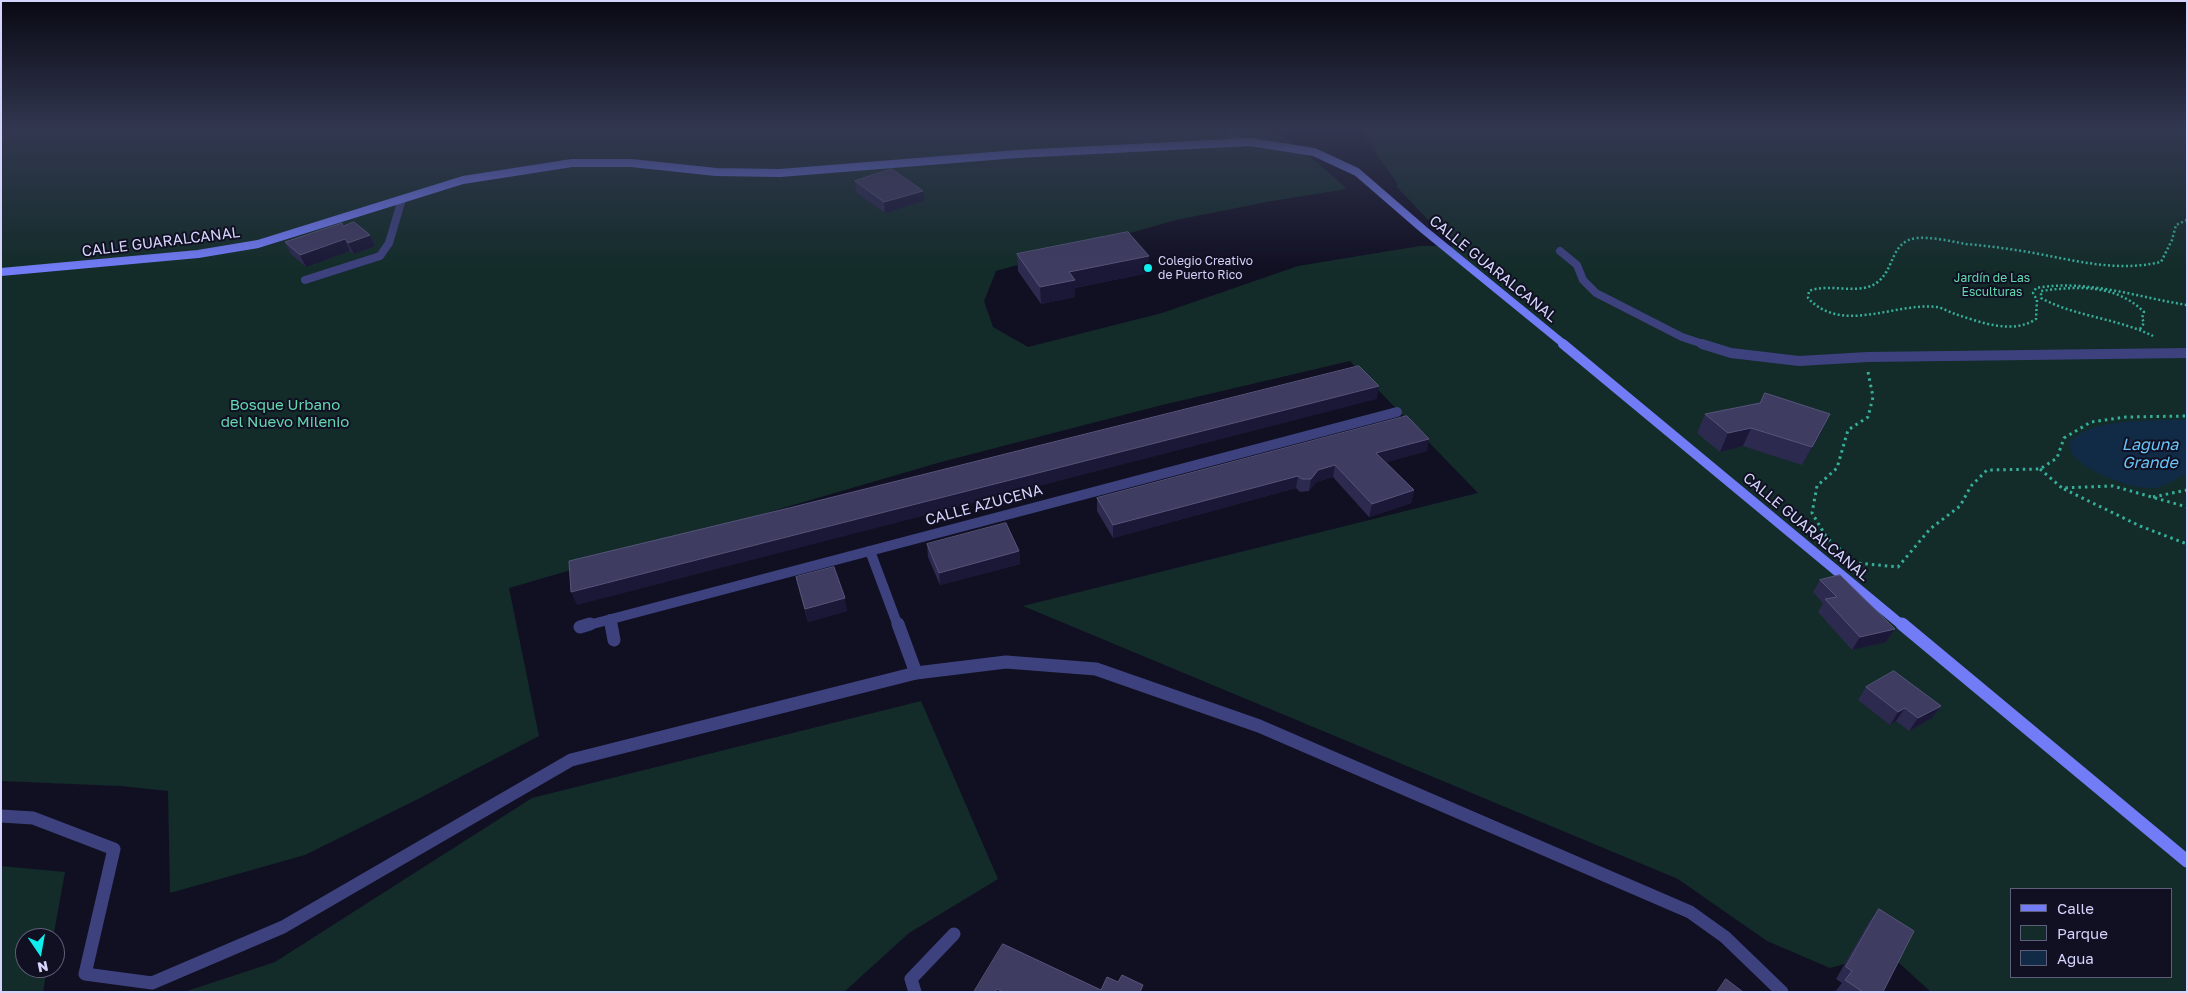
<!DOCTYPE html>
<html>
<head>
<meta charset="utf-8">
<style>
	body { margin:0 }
	#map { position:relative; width:2188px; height:993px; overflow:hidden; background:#111023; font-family:"Golos Text",sans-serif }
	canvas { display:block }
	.frame { position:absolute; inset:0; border:2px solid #d4d4fc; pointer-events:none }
	.legend { position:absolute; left:2010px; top:888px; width:162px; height:90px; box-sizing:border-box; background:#111023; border:1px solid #5f5e7a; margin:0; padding:6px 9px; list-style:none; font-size:15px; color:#d4d4fc }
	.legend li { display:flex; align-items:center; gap:10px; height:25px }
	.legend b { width:25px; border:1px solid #5f5e7a }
	.north { position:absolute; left:15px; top:928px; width:50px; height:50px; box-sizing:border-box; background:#111023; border:1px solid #5f5e7a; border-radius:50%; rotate:168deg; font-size:14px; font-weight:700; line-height:20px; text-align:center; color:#d4d4fc }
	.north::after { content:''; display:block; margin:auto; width:18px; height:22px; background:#0feeec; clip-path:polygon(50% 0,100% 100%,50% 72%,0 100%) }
</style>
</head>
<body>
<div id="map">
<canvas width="2188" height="993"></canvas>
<div class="frame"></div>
<ul class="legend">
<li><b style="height:6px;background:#717cf6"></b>Calle</li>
<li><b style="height:14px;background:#132c29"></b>Parque</li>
<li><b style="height:14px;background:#112a45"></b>Agua</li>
</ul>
<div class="north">N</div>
</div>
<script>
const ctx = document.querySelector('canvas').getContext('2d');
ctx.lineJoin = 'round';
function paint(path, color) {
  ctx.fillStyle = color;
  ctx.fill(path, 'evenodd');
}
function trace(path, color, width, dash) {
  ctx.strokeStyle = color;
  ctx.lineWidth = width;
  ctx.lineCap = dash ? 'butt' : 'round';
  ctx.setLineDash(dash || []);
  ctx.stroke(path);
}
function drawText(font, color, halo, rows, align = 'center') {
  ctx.font = font + ' "Golos Text",sans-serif';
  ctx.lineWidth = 4;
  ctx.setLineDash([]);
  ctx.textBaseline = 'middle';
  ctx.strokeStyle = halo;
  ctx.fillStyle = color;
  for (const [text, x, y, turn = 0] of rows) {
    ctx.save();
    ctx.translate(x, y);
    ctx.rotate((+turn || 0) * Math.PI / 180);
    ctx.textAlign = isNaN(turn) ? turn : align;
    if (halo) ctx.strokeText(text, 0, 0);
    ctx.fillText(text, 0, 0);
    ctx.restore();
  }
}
const green = new Path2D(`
	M 1,130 L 1274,130 L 1319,164 L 1347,189 L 1272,201 L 1176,220 L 996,271 L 984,301 L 993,327 L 1028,347 L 1162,313 L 1298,266 L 1420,246 L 1453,246 L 1396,186 L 1398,185 L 1361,130 L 2187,130 L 2187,992 L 1931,992 L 1887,952 L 1830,968 L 1767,941 L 1678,879 L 1023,606 L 1478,493 L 1350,361 L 1162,405 L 941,462 L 509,588 L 539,736 L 418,799 L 305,855 L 170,893 L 168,791 L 121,786 L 1,781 ZM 2012,889 L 2172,889 L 2172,977 L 2012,977 Z
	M 921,701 L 998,879 L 909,933 L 844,992 L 184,992 L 275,962 L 532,798 Z
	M 1,866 L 65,872 L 53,938 L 25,938 L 25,968 L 47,968 L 43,992 L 1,992 Z`);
const water = new Path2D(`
	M 2178,419 L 2187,420 L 2187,473 C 2178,478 2166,486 2155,488 C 2135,491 2082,471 2072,453 C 2070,450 2070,445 2069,442 C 2093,417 2146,422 2178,419 Z`);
const pathFar1 = new Path2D(`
	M 2187,220 L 2176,225 L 2172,240 L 2161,262 C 2117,272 2077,261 2034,253 C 2011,249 1989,246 1966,244 C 1950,241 1933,237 1917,238 C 1891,241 1895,267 1879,281 C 1861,297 1830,282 1809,291 L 1808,298 C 1842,335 1895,302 1937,307 C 1943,308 1949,312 1955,314 C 1980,322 2012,335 2036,319 L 2037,300 L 2033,293 L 2036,288 C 2088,279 2136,297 2187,305
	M 2140,329 L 2144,323 L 2142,318 L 2144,312 C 2116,284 2077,286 2041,291 L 2041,298 C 2076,317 2117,318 2153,336`);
const path = new Path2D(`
	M 1868,372 L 1873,397 L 1868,417 L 1848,430 L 1837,468 L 1817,486 L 1812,513 L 1827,538 L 1857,563 L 1898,567 L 1930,529 L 1960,506 L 1971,486 L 1987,470 L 2040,469 L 2057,458 L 2064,438 L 2091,422 L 2126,417 L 2187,416
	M 2040,469 L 2062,488 L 2113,486 L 2187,507
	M 2064,489 L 2140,526 L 2187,544
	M 2153,497 L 2187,490`);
const laneFar2 = new Path2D(`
	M 1560,251 L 1577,265 L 1583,280 L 1596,293 L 1682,337 L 1706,345
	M 305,280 L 380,256 L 389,243 L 402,199`);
const laneFar1 = new Path2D(`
	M 1702,344 L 1731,353 L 1799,361 L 1868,357 L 2187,353
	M 870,551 L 898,626`);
const lane = new Path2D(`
	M 898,624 L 916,673`);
const streetFar2 = new Path2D(`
	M 1229,130 L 1240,143`);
const streetFar1 = new Path2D(`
	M 610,619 L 611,626
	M 585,626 L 1397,412`);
const street = new Path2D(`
	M 611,624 L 614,640
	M 580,627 L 590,624
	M 1,816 L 33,818 L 114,849 L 85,974 L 152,983 L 283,927 L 571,760 L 916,673 L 1006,662 L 1096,669 L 1259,726 L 1690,912 L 1725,937 L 1782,992
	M 915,992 L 911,979 L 954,934`);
const secondaryFar2 = new Path2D(`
	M 1,272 L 198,254 L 258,244 L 463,180 L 572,163 L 631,163 L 716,172 L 780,173 L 1017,154 L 1250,142 L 1314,152 L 1357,172 L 1424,230 L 1565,345`);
const secondaryFar1 = new Path2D(`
	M 1563,344 L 1903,626`);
const secondary = new Path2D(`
	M 1902,624 L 2187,861`);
const wall = new Path2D(`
	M 855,181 L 924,201 L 885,213 L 856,192 Z
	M 344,226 L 370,235 L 375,246 L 354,254 L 350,251 L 306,267 L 291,254 L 285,242 Z
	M 1017,254 L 1148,273 L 1075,288 L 1075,297 L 1041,304 L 1018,271 Z
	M 1705,414 L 1821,433 L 1802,465 L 1743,446 L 1720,452 L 1697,433 Z
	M 1427,451 L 1386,462 L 1414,490 L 1411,503 L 1369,517 L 1333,477 L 1316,482 L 1309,491 L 1300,492 L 1296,488 L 1113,538 L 1097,511 L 1097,498 Z
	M 927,544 L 1019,551 L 1020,564 L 940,585 L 928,557 Z
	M 796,577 L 847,611 L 808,622 L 799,590 Z
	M 1820,580 L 1895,629 L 1886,642 L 1852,650 L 1818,612 L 1823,603 L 1813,592 Z
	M 1866,687 L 1941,706 L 1932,718 L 1909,731 L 1896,721 L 1890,725 L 1858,700 Z
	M 1879,909 L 1883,992 L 1835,992 L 1842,983 L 1836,979 L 1869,922 Z`);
const shadedWall = new Path2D(`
	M 923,191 L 924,201 L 885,213 L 884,202 Z
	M 370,235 L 375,246 L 354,254 L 348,243 Z
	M 345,239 L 350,251 L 306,267 L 300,255 Z
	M 1149,256 L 1148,273 L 1075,288 L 1075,297 L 1041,304 L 1040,287 L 1069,272 Z
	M 1379,386 L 1377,399 L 577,605 L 571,592 Z
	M 1830,414 L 1821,433 L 1802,465 L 1812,447 Z
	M 1751,428 L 1743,446 L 1720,452 L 1728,433 Z
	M 1429,439 L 1427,451 L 1374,466 L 1376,453 Z
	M 1335,465 L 1333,477 L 1316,482 L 1309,491 L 1311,479 L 1318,470 Z
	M 1298,476 L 1296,488 L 1113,538 L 1113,525 Z
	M 1414,490 L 1411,503 L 1369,517 L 1372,504 Z
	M 1019,551 L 1020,564 L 940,585 L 939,573 Z
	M 845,598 L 847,611 L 808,622 L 805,609 Z
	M 1895,629 L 1886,642 L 1852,650 L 1860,637 Z
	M 1941,706 L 1932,718 L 1909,731 L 1918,718 Z
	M 1905,708 L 1896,721 L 1890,725 L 1898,712 Z`);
const building = new Path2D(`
	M 892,169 L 923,191 L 884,202 L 855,181 Z
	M 354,222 L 370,235 L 348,243 L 345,239 L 300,255 L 285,242 L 342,223 L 343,226 Z
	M 1128,232 L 1149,256 L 1069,272 L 1075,280 L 1040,287 L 1017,254 Z
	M 1359,366 L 1379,386 L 571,592 L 569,561 L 789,508 Z
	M 1765,393 L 1830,414 L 1812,447 L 1751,428 L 1728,433 L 1705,414 L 1760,403 Z
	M 1407,416 L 1429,439 L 1376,453 L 1414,490 L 1372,504 L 1335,465 L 1318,470 L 1311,479 L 1302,479 L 1298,476 L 1113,525 L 1097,498 Z
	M 1006,523 L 1019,551 L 939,573 L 927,544 Z
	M 834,567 L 845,598 L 805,609 L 796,577 Z
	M 1840,575 L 1895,629 L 1860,637 L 1825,599 L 1837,597 L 1820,580 Z
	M 1894,671 L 1941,706 L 1918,718 L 1905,708 L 1898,712 L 1866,687 Z
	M 1879,909 L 1914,931 L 1883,992 L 1863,992 L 1845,980 L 1852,971 L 1846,967 Z
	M 1003,944 L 1101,990 L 1107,977 L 1118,982 L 1122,975 L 1143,985 L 1140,992 L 1003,992 L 997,989 L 995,992 L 974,992 Z
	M 1726,979 L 1743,992 L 1717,992 Z`);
const markers = [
	[1148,268,5,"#0feeec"]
];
const farPoinames = [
	["Colegio Creativo",1158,261],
	["de Puerto Rico",1158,275]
];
const farParknames = [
	["Jardín de Las",1992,278],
	["Esculturas",1992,292]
];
const streetNames = [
	["CALLE GUARALCANAL",161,242,-7],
	["CALLE GUARALCANAL",1493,269,39],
	["CALLE AZUCENA",984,505,-15],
	["CALLE GUARALCANAL",1806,527,40]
];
const parkNames = [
	["Bosque Urbano",285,405],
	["del Nuevo Milenio",285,422]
];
const waterNames = [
	["Laguna",2150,445],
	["Grande",2150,463]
];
paint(green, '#132c29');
paint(water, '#112a45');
trace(pathFar1, '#36ae9a', 2.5, [2, 2.5]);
trace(path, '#36ae9a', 3, [2.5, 4]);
trace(laneFar2, '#3d427f', 8);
trace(laneFar1, '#3d427f', 10);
trace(lane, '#3d427f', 13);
trace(streetFar2, '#3d427f', 8);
trace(streetFar1, '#3d427f', 10);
trace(street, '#3d427f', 13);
trace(secondaryFar2, '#717cf6', 8);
trace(secondaryFar1, '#717cf6', 10);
trace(secondary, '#717cf6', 13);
paint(wall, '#2d2a50');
paint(shadedWall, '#1a1836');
paint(building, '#3f3c62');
trace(building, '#56547a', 1);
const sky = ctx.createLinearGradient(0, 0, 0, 269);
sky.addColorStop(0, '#090913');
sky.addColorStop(0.48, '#323750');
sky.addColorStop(1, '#32375000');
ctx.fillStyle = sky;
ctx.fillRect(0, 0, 2188, 269);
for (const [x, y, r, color] of markers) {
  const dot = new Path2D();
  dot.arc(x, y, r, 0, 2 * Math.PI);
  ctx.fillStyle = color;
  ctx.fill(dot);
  trace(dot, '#111023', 2);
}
drawText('12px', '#d4d4fc', '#111023', farPoinames, 'left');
drawText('12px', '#64d8af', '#111023', farParknames);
drawText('15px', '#d4d4fc', '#111023', streetNames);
drawText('15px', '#64d8af', '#111023', parkNames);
drawText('italic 16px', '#69c4f6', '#111023', waterNames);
</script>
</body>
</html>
